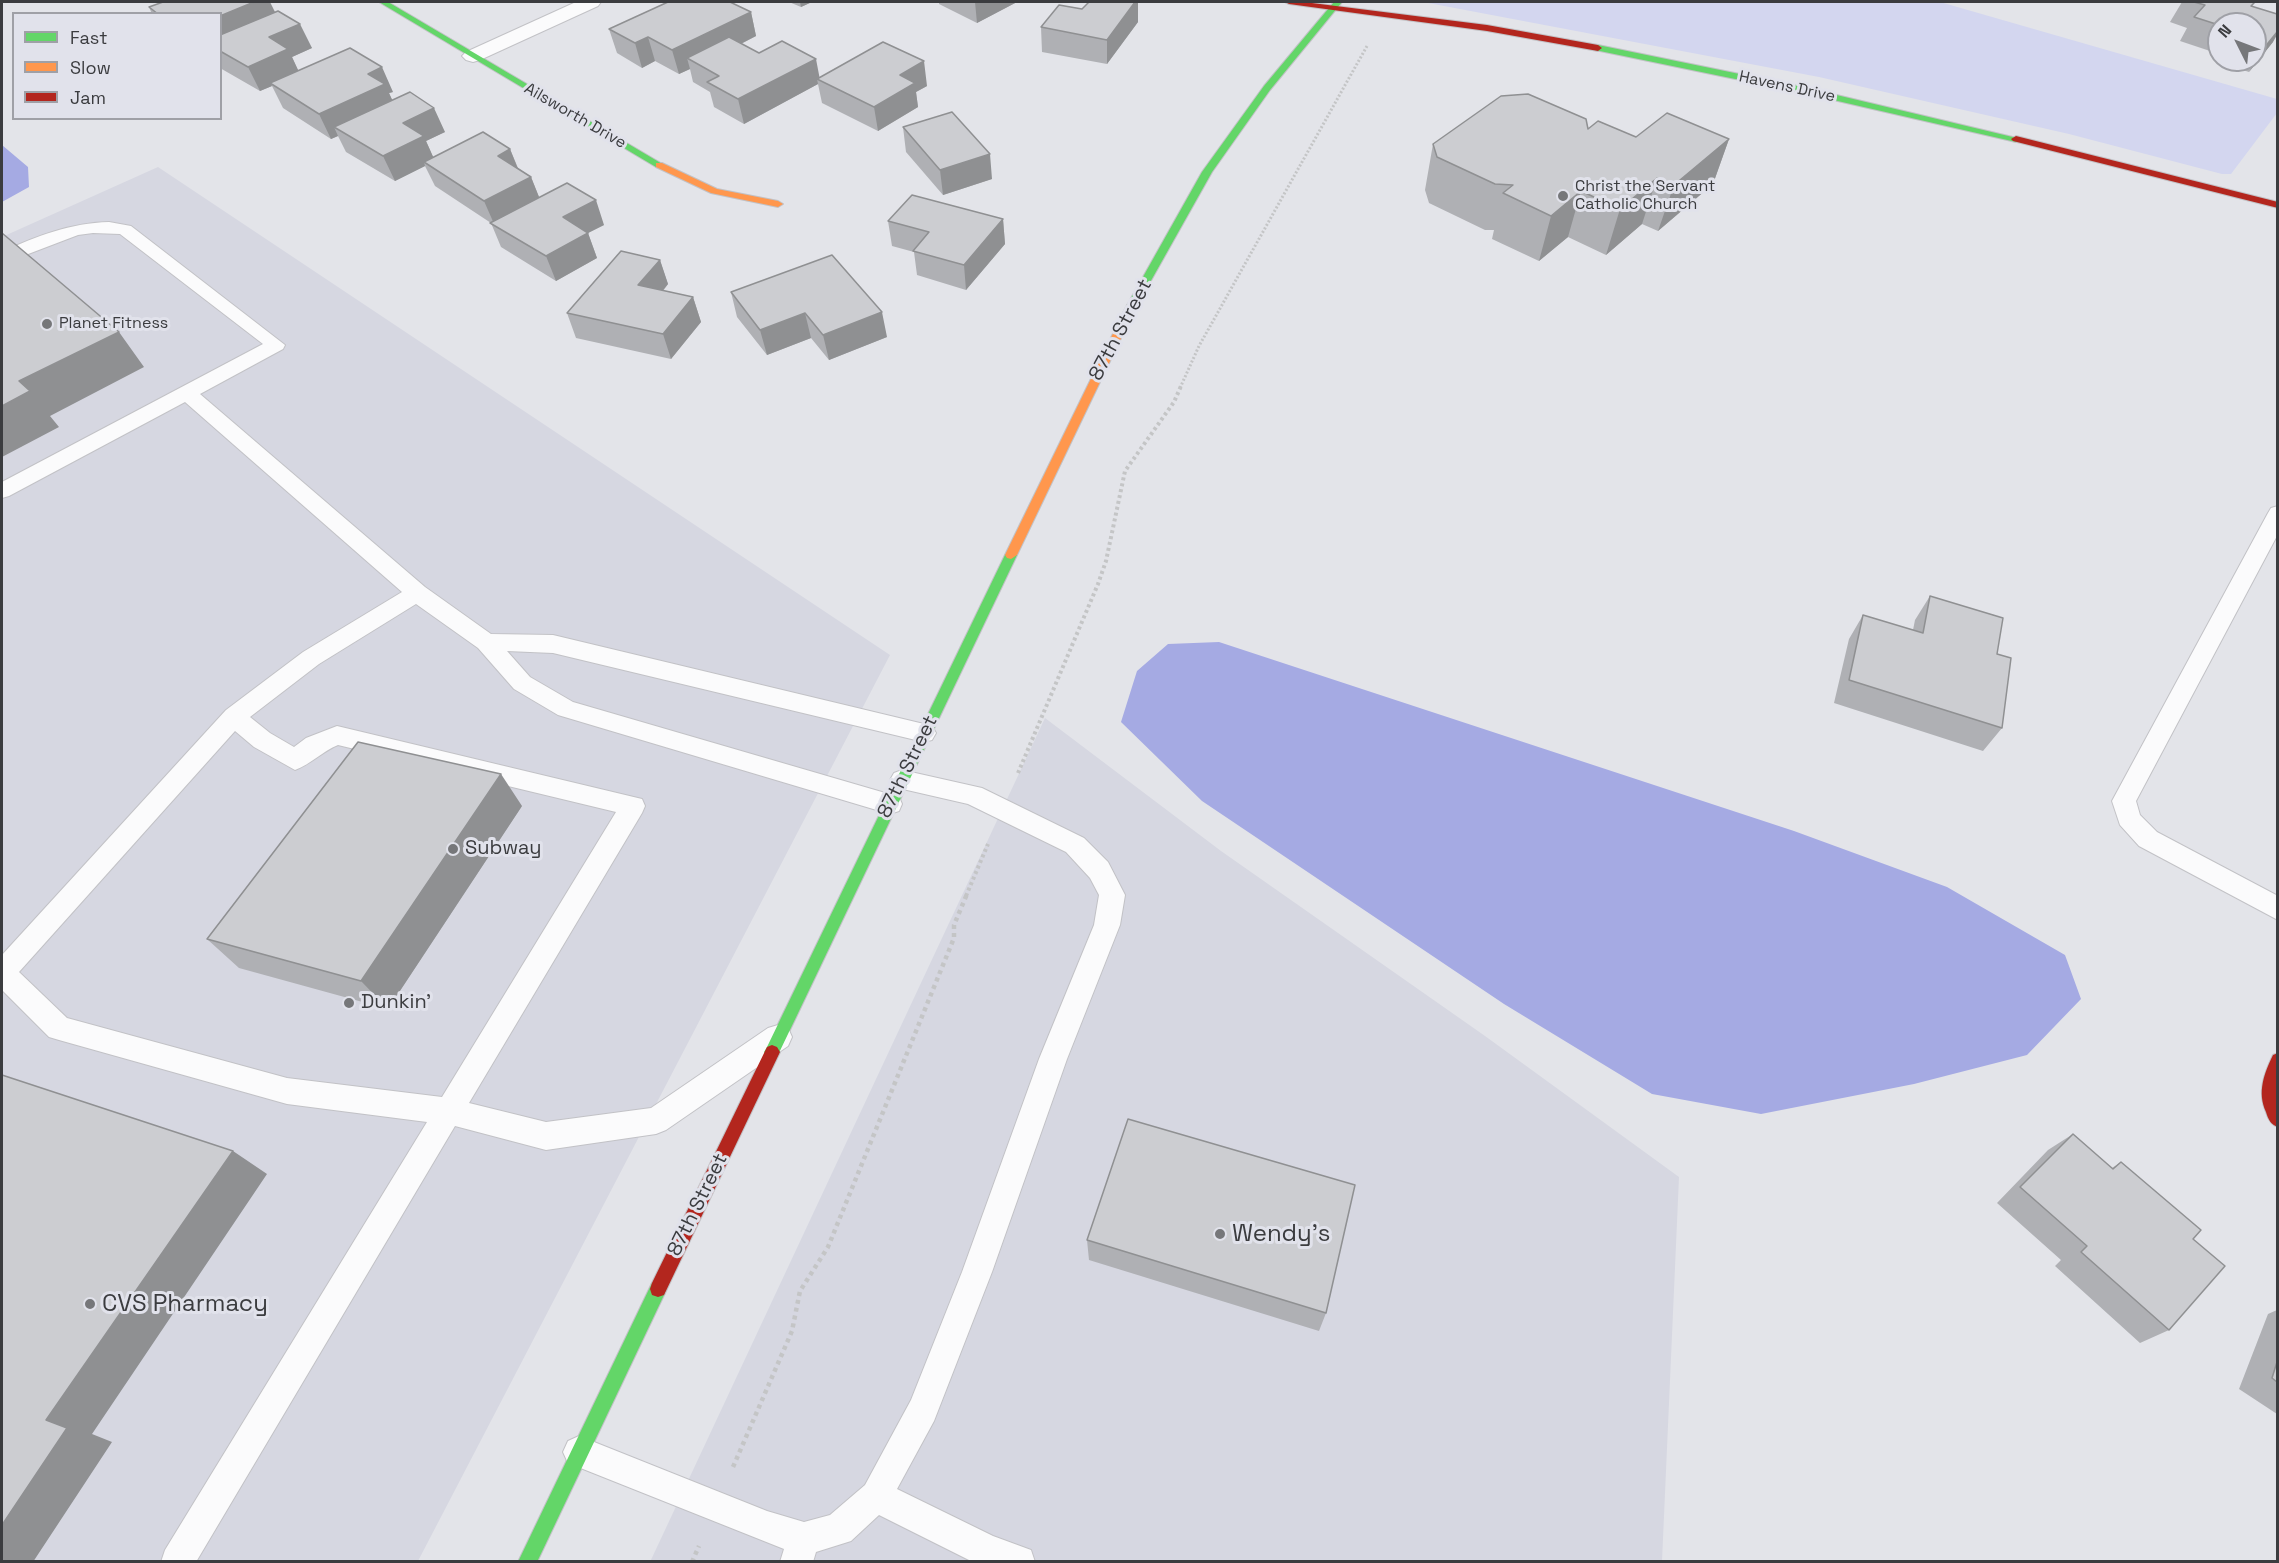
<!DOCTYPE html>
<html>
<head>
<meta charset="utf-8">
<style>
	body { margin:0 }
	#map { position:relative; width:2279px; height:1563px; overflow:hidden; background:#e3e4e9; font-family:"Space Grotesk",sans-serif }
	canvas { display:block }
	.frame { position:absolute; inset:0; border:3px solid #3b3c3f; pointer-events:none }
	.legend { position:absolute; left:12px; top:12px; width:210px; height:108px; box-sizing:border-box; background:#e1e2eb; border:2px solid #9fa0a6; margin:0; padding:8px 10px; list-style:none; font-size:18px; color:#3b3c3f }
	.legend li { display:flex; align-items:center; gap:12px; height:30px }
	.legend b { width:30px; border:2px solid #9fa0a6 }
	.north { position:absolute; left:2207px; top:12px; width:60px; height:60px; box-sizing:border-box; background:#e1e2eb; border:2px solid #9fa0a6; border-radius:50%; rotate:312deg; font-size:16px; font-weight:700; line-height:24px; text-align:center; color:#3b3c3f }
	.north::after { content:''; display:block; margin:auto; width:21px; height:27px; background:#76777a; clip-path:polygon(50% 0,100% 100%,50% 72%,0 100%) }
</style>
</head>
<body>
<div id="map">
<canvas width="2279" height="1563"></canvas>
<div class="frame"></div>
<ul class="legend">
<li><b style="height:8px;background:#63d668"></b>Fast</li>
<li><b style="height:8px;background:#ff974d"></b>Slow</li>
<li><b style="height:8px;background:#b3261e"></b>Jam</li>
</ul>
<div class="north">N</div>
</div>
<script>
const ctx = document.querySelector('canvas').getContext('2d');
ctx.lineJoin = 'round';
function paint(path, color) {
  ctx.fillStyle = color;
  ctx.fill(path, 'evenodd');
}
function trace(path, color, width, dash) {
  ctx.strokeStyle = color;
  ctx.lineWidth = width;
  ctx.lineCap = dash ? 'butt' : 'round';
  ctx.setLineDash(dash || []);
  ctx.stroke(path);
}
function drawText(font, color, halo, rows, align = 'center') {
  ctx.font = font + ' "Space Grotesk",sans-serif';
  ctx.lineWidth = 6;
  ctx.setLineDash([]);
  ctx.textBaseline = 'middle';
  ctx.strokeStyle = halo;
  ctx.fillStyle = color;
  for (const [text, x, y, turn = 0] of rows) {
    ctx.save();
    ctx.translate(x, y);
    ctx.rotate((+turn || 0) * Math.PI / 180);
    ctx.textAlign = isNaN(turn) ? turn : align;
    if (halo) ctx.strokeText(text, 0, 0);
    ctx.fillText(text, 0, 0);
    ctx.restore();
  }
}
const built = new Path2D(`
	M 158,167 L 890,655 L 418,1561 L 2,1561 L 2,237 Z
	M 1045,718 L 1221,851 L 1485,1036 L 1679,1177 L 1662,1561 L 650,1562 Z`);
const green = new Path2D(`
	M 1423,2 L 1940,2 L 2277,99 L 2277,113 L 2231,174 L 2222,174 L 2069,134 L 1819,77 Z`);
const water = new Path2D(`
	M 2,145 L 28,167 L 29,187 L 2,202 Z
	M 1219,642 L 1794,831 L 1947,887 L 2065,955 L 2081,999 L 2027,1055 L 1914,1084 L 1761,1114 L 1652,1094 L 1504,1004 L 1202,801 L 1121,722 L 1137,671 L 1168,644 Z`);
const pathFar2 = new Path2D(`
	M 1180,388 L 1199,346 L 1367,46`);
const pathFar1 = new Path2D(`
	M 1018,773 L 1098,584 L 1106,561 L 1125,471 L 1174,402 L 1181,386
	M 966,896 L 988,844`);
const path = new Path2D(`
	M 733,1467 L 792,1331 L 800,1291 L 828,1247 L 954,938 L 954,925 L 967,894
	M 692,1562 L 699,1546`);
const lane = new Path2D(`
	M 109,222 L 131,226 L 285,345 L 283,349 L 200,394 L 425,587 L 491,634 L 553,635 L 924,724 L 932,726 L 936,733 L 932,740 L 924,742 L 553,653 L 507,651 L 530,677 L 573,702 L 899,797 L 902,804 L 899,811 L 890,814 L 558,715 L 514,689 L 478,648 L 416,604 L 319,664 L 250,717 L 270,733 L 294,747 L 306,738 L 337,726 L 642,799 L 645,806 L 642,813 L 469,1103 L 546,1122 L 651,1108 L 768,1028 L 778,1025 L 788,1028 L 792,1037 L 788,1046 L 666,1130 L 656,1134 L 546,1150 L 455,1126 L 196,1562 L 161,1562 L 165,1550 L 427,1122 L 287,1104 L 59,1040 L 49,1037 L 2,990 L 2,955 L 226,710 L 303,652 L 402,592 L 185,402 L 9,496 L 2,498 L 2,482 L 263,344 L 120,234 L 93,233 L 78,235 L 2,264 L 2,252 C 36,236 71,223 109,222 ZM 235,731 L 254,747 L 295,770 C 311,764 323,751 338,745 L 616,812 L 442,1097 L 287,1078 L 67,1018 L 19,972 Z
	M 2278,506 L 2278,534 L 2136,801 L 2140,815 L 2157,832 L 2278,896 L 2278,920 L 2139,846 L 2120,825 L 2112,801 L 2268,513 L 2271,508 Z
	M 902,770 L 982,788 L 1084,838 L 1108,862 L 1125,895 L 1120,925 L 1067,1059 L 992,1272 L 934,1421 L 897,1489 L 993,1536 L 1031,1550 L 1035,1562 L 973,1562 L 879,1515 L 851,1541 L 816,1552 L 813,1562 L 780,1562 L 784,1549 L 568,1463 L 563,1452 L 568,1441 L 579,1436 L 767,1511 L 804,1522 L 830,1515 L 865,1485 L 911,1400 L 962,1272 L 1039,1059 L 1094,925 L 1099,895 L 1090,878 L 1066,852 L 968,804 L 894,787 L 890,780 L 894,773 Z`);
const street = new Path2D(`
	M 576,2 L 601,2 L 598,6 L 480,60 L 473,62 L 466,60 L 462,56 L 466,52 Z`);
const fast = new Path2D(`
	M 379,2 L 388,2 L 664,165 L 656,167 Z
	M 1334,2 L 1342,2 L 1270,90 L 1212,172 L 1135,309 L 1130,312 L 1126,311 L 1125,309 L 1202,172 L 1264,86 Z
	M 1598,45 L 1803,87 L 2021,139 L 2016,142 L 1803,93 L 1595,50 L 1595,46 Z
	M 1011,551 L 1017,555 L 777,1057 L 772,1059 L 767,1057 L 764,1052 L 767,1047 L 1005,555 Z
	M 658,1281 L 664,1283 L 666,1289 L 664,1295 L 537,1562 L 518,1562 L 652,1283 Z`);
const slow = new Path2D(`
	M 656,163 L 662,163 L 717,189 L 778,201 L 783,204 L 778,207 L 711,193 L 656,167 Z
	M 1130,306 L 1135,309 L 1017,555 L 1011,559 L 1007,558 L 1005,555 L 1125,309 Z`);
const jam = new Path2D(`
	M 1285,2 L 1304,2 L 1487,25 L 1598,45 L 1602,48 L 1598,51 L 1487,31 L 1289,4 Z
	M 2016,136 L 2278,202 L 2278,208 L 2013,141 L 2011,139 Z
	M 772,1045 L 777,1047 L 780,1052 L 664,1295 L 658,1297 L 652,1295 L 650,1289 L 652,1283 L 767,1047 Z
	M 2278,1053 L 2278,1127 C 2271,1125 2268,1119 2266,1112 C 2257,1092 2264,1074 2273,1055 Z`);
const wall = new Path2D(`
	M 789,2 L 812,2 L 801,7 Z
	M 939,2 L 1017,2 L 977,23 L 939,4 Z
	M 2182,2 L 2255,2 L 2252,6 L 2273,42 L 2249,72 L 2221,63 L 2223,60 L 2255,60 L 2255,24 L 2219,24 L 2219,54 L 2180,41 L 2187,28 L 2170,22 Z
	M 149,7 L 275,12 L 312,48 L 292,57 L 298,71 L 393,92 L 389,93 L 392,100 L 445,132 L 426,141 L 433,157 L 510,149 L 518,168 L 531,177 L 539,197 L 604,225 L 588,233 L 597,258 L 556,281 L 501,247 L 491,223 L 435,186 L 425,166 L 395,181 L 346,152 L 338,136 L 331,139 L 283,108 L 272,86 L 260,91 L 220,68 L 220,14 L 152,14 Z
	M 751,12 L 756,36 L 741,44 L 759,53 L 819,78 L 927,86 L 916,92 L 918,107 L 878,131 L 822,103 L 818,84 L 744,124 L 714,107 L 710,92 L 693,82 L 690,69 L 679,74 L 655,61 L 642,68 L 617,53 L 609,29 Z
	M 1138,22 L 1107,64 L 1042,52 L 1041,27 Z
	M 903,127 L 992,179 L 943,195 L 906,152 Z
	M 1588,129 L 1636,137 L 1729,139 L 1713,184 L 1658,231 L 1642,224 L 1606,255 L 1568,237 L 1539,261 L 1492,239 L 1494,230 L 1485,230 L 1429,203 L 1425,190 L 1433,144 Z
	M 1003,219 L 1005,244 L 966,290 L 917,275 L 914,252 L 892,246 L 888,221 Z
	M 660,260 L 668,284 L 663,291 L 693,297 L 701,322 L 671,359 L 576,338 L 567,313 Z
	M 731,292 L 887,337 L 829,360 L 811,338 L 767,355 L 737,317 Z
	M 1930,596 L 1997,654 L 2002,728 L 1983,751 L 1834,703 L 1849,639 L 1863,615 L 1913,630 L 1915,620 Z
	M 522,806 L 388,1009 L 239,968 L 207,939 Z
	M 2073,1134 L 2112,1168 L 2121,1162 L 2193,1239 L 2169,1330 L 2140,1343 L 2055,1266 L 2061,1260 L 1997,1203 L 2048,1150 Z
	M 1087,1240 L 1326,1313 L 1319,1331 L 1089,1260 Z
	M 2277,1310 L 2277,1414 L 2239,1389 L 2268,1314 Z`);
const shadedWall = new Path2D(`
	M 254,2 L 270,2 L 279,20 L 220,45 L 220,16 Z
	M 800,2 L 812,2 L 801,7 Z
	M 975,2 L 1017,2 L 977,23 Z
	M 1135,2 L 1138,2 L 1138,22 L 1107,64 L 1107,40 Z
	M 751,12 L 756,36 L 699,65 L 687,58 L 690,69 L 679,74 L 672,50 Z
	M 300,24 L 312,48 L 292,57 L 300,74 L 270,83 L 272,86 L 260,91 L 248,67 L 269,37 Z
	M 2277,32 L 2277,35 L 2273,42 L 2249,72 L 2264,48 Z
	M 648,37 L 655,61 L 642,68 L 635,43 Z
	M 816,59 L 820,80 L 817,79 L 818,84 L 744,124 L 738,99 Z
	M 924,61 L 927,86 L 916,92 L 918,107 L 878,131 L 874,107 L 900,75 Z
	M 382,67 L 393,92 L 389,93 L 396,108 L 334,127 L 338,136 L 331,139 L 319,114 L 368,74 Z
	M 434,108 L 445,132 L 426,141 L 435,161 L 424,162 L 425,166 L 395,181 L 383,156 L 403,123 Z
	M 1729,139 L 1713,184 L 1658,231 L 1674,185 Z
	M 510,149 L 520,174 L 498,156 Z
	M 990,154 L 992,179 L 943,195 L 940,170 Z
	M 531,177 L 541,202 L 495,226 L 484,201 Z
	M 1657,178 L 1642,224 L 1606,255 L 1620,209 Z
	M 1581,191 L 1568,237 L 1539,261 L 1551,216 Z
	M 596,200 L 604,225 L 588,233 L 597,258 L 556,281 L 546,256 L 563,217 Z
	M 1003,219 L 1005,244 L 966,290 L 964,265 Z
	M 660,260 L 668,284 L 647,310 L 638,285 Z
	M 693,297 L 701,322 L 671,359 L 663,334 Z
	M 882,312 L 887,337 L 829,360 L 823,335 Z
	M 805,313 L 811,338 L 767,355 L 760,330 Z
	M 119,332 L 144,367 L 50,416 L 59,427 L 2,457 L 2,406 L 19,381 Z
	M 501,774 L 522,806 L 388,1009 L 361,981 Z
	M 233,1151 L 267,1174 L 92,1434 L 112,1442 L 33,1562 L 2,1562 L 2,1525 L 46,1420 Z`);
const building = new Path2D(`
	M 163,2 L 254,2 L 220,16 L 220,14 L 158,14 L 149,7 Z
	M 668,2 L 730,2 L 751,12 L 672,50 L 648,37 L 635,43 L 609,29 Z
	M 1089,2 L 1135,2 L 1107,40 L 1041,27 L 1059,5 L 1082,9 Z
	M 2194,2 L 2255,2 L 2251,6 L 2277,14 L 2277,32 L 2264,48 L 2255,45 L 2255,24 L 2219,25 L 2194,17 L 2205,5 Z
	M 278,11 L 300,24 L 269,37 L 288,49 L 248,67 L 220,51 L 220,35 Z
	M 729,37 L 759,53 L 782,41 L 816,59 L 738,99 L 707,82 L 719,76 L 687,58 Z
	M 883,42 L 924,61 L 900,75 L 915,83 L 874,107 L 817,79 Z
	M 350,48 L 382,67 L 368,74 L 385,84 L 319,114 L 270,83 Z
	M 410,92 L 434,108 L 403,123 L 424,136 L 383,156 L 334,127 Z
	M 1528,94 L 1586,119 L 1588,129 L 1598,121 L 1636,137 L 1667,113 L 1729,139 L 1674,185 L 1657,178 L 1620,209 L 1581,191 L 1551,216 L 1503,193 L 1513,185 L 1495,184 L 1437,157 L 1433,144 L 1501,96 Z
	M 952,112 L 990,154 L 940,170 L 903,127 Z
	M 483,132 L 510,149 L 498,156 L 531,177 L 484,201 L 424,162 Z
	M 567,183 L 596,200 L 563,217 L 588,233 L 546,256 L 490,223 Z
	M 912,195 L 1003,219 L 964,265 L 913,251 L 929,232 L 888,221 Z
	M 2,233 L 119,332 L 19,381 L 30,391 L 2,406 Z
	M 621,251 L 660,260 L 638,285 L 693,297 L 663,334 L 567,313 Z
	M 832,255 L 882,312 L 823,335 L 805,313 L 760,330 L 731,292 Z
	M 1930,596 L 2003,618 L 1997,654 L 2011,658 L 2002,728 L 1849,680 L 1863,615 L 1923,633 Z
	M 358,742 L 501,774 L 361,981 L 207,939 Z
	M 2,1075 L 233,1151 L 46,1420 L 67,1428 L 2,1525 Z
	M 1128,1119 L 1355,1185 L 1326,1313 L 1087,1240 Z
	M 2073,1134 L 2113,1169 L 2121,1162 L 2201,1230 L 2193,1239 L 2225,1266 L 2169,1330 L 2081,1252 L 2087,1246 L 2020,1187 Z
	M 2277,1362 L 2277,1382 L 2272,1378 Z`);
const markers = [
	[1563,196,6,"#76777a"],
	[47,324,6,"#76777a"],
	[453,849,6,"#76777a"],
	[349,1003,6,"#76777a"],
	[1220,1234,6,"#76777a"],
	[90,1304,6,"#76777a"]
];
const farStreetnames = [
	["Havens Drive",1787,87,12],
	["Ailsworth Drive",575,116,30]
];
const farPoinames = [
	["Christ the Servant",1575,187],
	["Catholic Church",1575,205],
	["Planet Fitness",59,324]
];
const streetNames = [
	["87th Street",1121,330,-62],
	["87th Street",908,767,-64],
	["87th Street",698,1205,-64]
];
const poiNames = [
	["Subway",465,849],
	["Dunkin'",361,1003]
];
const nearPoinames = [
	["Wendy's",1232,1234],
	["CVS Pharmacy",102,1304]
];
paint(built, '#d6d7e1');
paint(green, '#d3d6ef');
paint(water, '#a5aae3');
trace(lane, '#c2c2c6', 2);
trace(street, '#c2c2c6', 2);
trace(fast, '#c2c2c6', 2);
trace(slow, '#c2c2c6', 2);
trace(jam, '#c2c2c6', 2);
trace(pathFar2, '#c4c5c6', 3, [2, 2]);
trace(pathFar1, '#c4c5c6', 4, [3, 3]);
trace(path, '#c4c5c6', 4.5, [4, 4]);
paint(lane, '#fbfbfc');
paint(street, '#fbfbfc');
paint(fast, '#63d668');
paint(slow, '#ff974d');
paint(jam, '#b3261e');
paint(wall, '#afb0b4');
paint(shadedWall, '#8f9092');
paint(building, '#cccdd1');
trace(building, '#8f9092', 1.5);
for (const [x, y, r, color] of markers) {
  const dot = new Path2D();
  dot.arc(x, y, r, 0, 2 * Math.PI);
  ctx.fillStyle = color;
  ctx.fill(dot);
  trace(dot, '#e1e2eb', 2);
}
drawText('16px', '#3b3c3f', '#e1e2eb', farStreetnames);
drawText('16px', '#3b3c3f', '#e1e2eb', farPoinames, 'left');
drawText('20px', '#3b3c3f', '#e1e2eb', streetNames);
drawText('20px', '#3b3c3f', '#e1e2eb', poiNames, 'left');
drawText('24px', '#3b3c3f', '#e1e2eb', nearPoinames, 'left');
</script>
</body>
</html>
